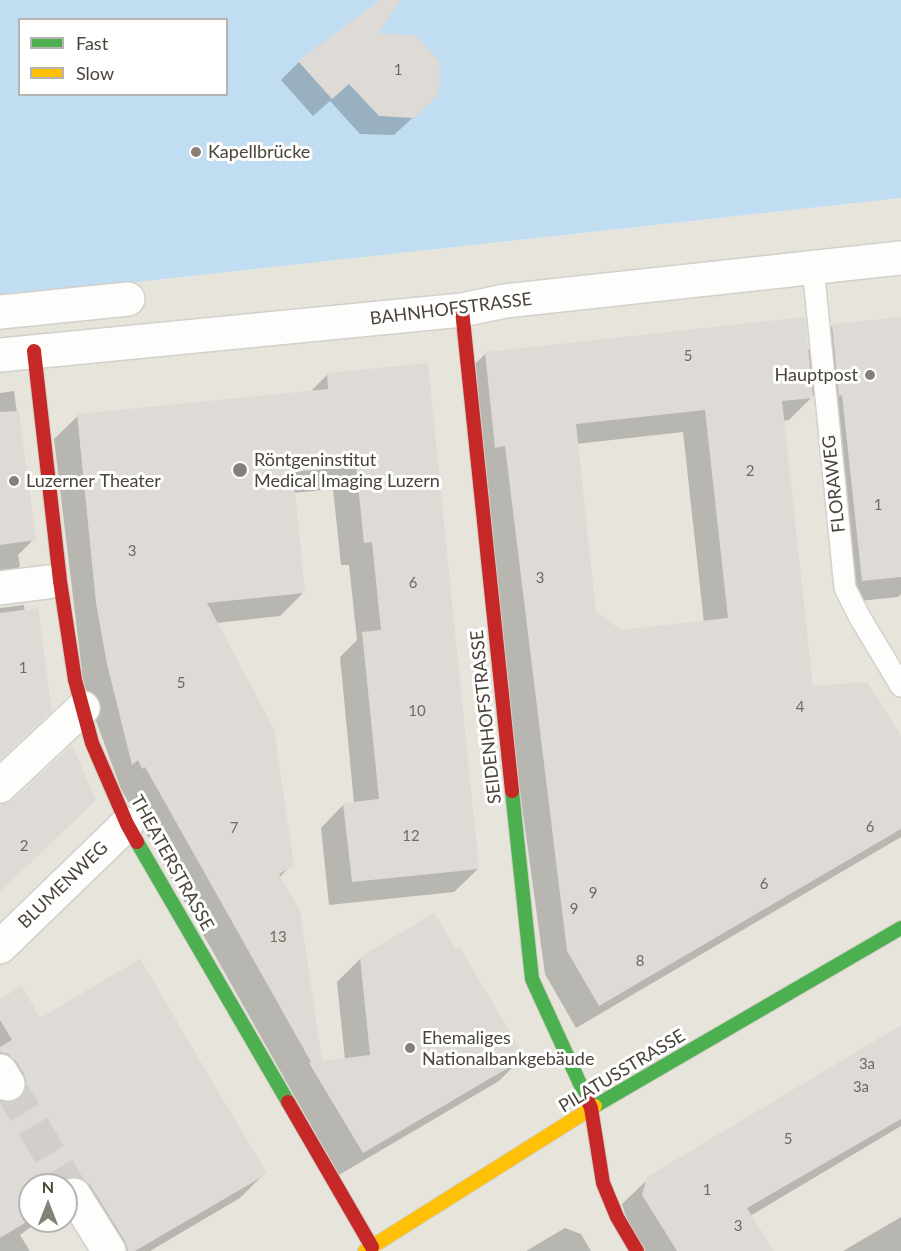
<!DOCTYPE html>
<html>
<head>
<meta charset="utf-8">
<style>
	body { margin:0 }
	#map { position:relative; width:901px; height:1251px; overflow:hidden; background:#f4f2ee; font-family:Lato,sans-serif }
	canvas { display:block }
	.legend { position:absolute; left:18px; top:18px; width:210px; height:78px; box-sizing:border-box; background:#fff; border:2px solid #b7b4b0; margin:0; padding:8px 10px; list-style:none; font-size:18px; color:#4b4439 }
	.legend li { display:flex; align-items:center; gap:12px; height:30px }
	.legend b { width:30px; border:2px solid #b7b4b0 }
	.north { position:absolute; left:18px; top:1173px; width:60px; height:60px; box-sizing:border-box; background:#fff; border:2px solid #b7b4b0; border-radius:50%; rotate:0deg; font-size:16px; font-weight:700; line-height:24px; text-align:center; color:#4b4439 }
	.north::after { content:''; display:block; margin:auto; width:21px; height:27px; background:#868178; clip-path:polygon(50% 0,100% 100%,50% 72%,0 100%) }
</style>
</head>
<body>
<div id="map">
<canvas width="901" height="1251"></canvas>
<ul class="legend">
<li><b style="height:8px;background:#4caf50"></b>Fast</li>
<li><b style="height:8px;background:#ffc107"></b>Slow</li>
</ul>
<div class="north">N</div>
</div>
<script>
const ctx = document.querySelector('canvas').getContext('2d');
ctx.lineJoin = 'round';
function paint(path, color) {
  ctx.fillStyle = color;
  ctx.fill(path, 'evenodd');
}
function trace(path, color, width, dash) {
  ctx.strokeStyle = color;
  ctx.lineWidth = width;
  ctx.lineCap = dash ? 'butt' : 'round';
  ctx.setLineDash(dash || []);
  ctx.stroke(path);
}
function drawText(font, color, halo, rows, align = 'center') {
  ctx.font = font + ' Lato,sans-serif';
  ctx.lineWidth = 6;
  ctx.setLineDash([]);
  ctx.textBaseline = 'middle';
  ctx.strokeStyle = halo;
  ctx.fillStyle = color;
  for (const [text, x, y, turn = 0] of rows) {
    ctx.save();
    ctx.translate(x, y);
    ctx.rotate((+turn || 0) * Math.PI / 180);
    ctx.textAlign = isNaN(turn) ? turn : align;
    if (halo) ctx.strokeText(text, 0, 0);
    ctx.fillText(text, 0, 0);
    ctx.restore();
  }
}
const residential = new Path2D(`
	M 901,198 L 901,1251 L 0,1251 L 0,297 ZM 30,1185 L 66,1185 L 66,1221 L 30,1221 Z`);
const water = new Path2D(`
	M 0,0 L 901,0 L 901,198 L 0,297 ZM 20,20 L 226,20 L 226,94 L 20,94 Z`);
const shadow = new Path2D(`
	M 383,0 L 399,0 L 376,34 L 419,112 L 394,135 L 360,134 L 330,101 L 313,116 L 281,80 L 299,62 Z
	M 901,319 L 901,594 L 898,597 L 840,603 L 820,417 L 817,417 L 814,395 L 789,420 L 782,421 L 812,688 L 901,739 L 901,837 L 576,1028 L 545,974 L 463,376 L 486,353 L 807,351 L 832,326 ZM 683,432 L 704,623 L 620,632 L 595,613 L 576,444 Z
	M 426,365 L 478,869 L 454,892 L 329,905 L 321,828 L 344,804 L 354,803 L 340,657 L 357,640 L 349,565 L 341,565 L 333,489 L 293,493 L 303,593 L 280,616 L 216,623 L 292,864 L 279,878 L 321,1063 L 345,1060 L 337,982 L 361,958 L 523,1057 L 499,1081 L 339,1175 L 121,789 L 84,688 L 54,439 L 78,416 L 310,392 L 328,374 Z
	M 14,391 L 34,539 L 18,555 L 20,566 L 0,585 L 0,393 Z
	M 24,605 L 25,612 L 0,760 L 0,608 Z
	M 0,1001 L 40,1020 L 265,1173 L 240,1198 L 150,1251 L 91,1251 L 66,1185 L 30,1185 L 30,1221 L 39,1221 L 20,1235 L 30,1251 L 0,1251 L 0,1104 L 3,1105 L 0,1100 Z
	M 901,1027 L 901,1126 L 750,1216 L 772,1251 L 637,1251 L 622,1204 L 648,1179 Z
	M 901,1217 L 901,1251 L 843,1251 Z
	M 565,1228 L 581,1234 L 591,1251 L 526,1251 Z`);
const building = new Path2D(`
	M 380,0 L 401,0 L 378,33 L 416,36 L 440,61 L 439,94 L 414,118 L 379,116 L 349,84 L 332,99 L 298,61 Z
	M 805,317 L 813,398 L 782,401 L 813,686 L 867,682 L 901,736 L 901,829 L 599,1006 L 567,951 L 505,446 L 495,448 L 485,352 ZM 705,410 L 728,618 L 621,630 L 596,612 L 576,424 Z
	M 901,317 L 901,577 L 862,581 L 842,395 L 839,396 L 832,324 Z
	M 428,363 L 479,869 L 352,882 L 343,803 L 379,799 L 362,632 L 381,630 L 372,542 L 364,543 L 356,466 L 293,472 L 305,593 L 207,603 L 274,729 L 294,865 L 279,874 L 300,910 L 322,1061 L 370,1055 L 360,957 L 434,913 L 456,950 L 460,948 L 525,1058 L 363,1153 L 309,1063 L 311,1062 L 145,767 L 142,769 L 138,760 L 132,765 L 107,664 L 96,603 L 77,414 L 328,389 L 327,373 Z
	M 19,411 L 36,540 L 0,545 L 0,412 Z
	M 38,608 L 52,711 L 0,760 L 0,613 Z
	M 72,745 L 96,800 L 0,892 L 0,804 L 13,800 Z
	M 140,959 L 267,1174 L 135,1251 L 128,1251 L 125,1241 L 90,1185 L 83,1179 L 74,1176 L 65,1179 L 58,1185 L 30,1185 L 30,1220 L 0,1238 L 0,1101 L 9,1103 L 18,1100 L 24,1093 L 27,1084 L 24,1074 L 16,1061 L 8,1054 L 0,1052 L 0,1047 L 12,1040 L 0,1020 L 0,999 L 22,986 L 40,1018 Z
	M 901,1025 L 901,1119 L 747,1208 L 774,1251 L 677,1251 L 642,1195 L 647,1177 Z`);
const streetTunnel = new Path2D(`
	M 8,1084 L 74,1195`);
const lane = new Path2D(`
	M 813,267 L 845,588 L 859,616 L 901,686`);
const street = new Path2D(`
	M 0,312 L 128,299
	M 0,355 L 462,310 L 505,301 L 901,258
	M 0,588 L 48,582
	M 0,786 L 83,708
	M 0,947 L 127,824
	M 0,1071 L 8,1084
	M 74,1195 L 109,1251`);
const fast = new Path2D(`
	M 512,791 L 532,979 L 587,1099
	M 137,842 L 288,1102
	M 595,1106 L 901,928`);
const slow = new Path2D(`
	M 365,1251 L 595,1106`);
const jam = new Path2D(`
	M 462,310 L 512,791
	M 34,351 L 60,581 L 75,680 L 92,743 L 127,824 L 137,842
	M 587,1099 L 591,1108 L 603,1183 L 617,1217 L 637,1251
	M 288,1102 L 372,1247`);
const markers = [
	[196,152,6,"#868178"],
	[870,375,6,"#868178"],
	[240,470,8,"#868178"],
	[14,481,6,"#868178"],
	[410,1048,6,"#868178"]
];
const numberNames = [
	["1",398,70],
	["5",688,356],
	["2",750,471],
	["1",878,505],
	["3",132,551],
	["3",540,578],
	["6",413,583],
	["1",23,668],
	["5",181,683],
	["4",800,707],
	["10",417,711],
	["6",870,827],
	["7",234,828],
	["12",411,836],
	["2",24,846],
	["6",764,884],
	["9",593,893],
	["9",574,909],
	["13",278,937],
	["8",640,961],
	["3a",867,1064],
	["3a",861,1087],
	["5",788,1139],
	["1",707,1190],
	["3",738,1226]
];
const poiNames = [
	["Kapellbrücke",208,152],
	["Hauptpost",858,375,"right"],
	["Röntgeninstitut",254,460],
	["Medical Imaging Luzern",254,481],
	["Luzerner Theater",26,481],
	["Ehemaliges",422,1038],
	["Nationalbankgebäude",422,1059]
];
const streetNames = [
	["BAHNHOFSTRASSE",451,309,-7],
	["FLORAWEG",834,484,-96],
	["SEIDENHOFSTRASSE",486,717,-96],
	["THEATERSTRASSE",172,863,61],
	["BLUMENWEG",63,885,-44],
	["PILATUSSTRASSE",622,1071,-31]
];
paint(residential, '#e7e4dc');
paint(water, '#c0ddf1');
paint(shadow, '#0003');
paint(building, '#dedbd6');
trace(streetTunnel, '#d2cfca', 33, [33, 16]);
trace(lane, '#d2d0cb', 24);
trace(street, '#d2d0cb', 36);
trace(fast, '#d3cfc5', 16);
trace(slow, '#d3cfc5', 16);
trace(jam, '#d3cfc5', 16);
trace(lane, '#fdfdfc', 21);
trace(street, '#fdfdfc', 33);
trace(fast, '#4caf50', 14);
trace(slow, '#ffc107', 14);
trace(jam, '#c62828', 14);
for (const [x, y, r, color] of markers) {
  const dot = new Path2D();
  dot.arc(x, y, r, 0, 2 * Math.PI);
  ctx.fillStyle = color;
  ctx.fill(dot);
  trace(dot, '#fff', 2);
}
drawText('15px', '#706a61', null, numberNames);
drawText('18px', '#4b4439', '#fff', poiNames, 'left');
drawText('18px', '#4b4439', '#fff', streetNames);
</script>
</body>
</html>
